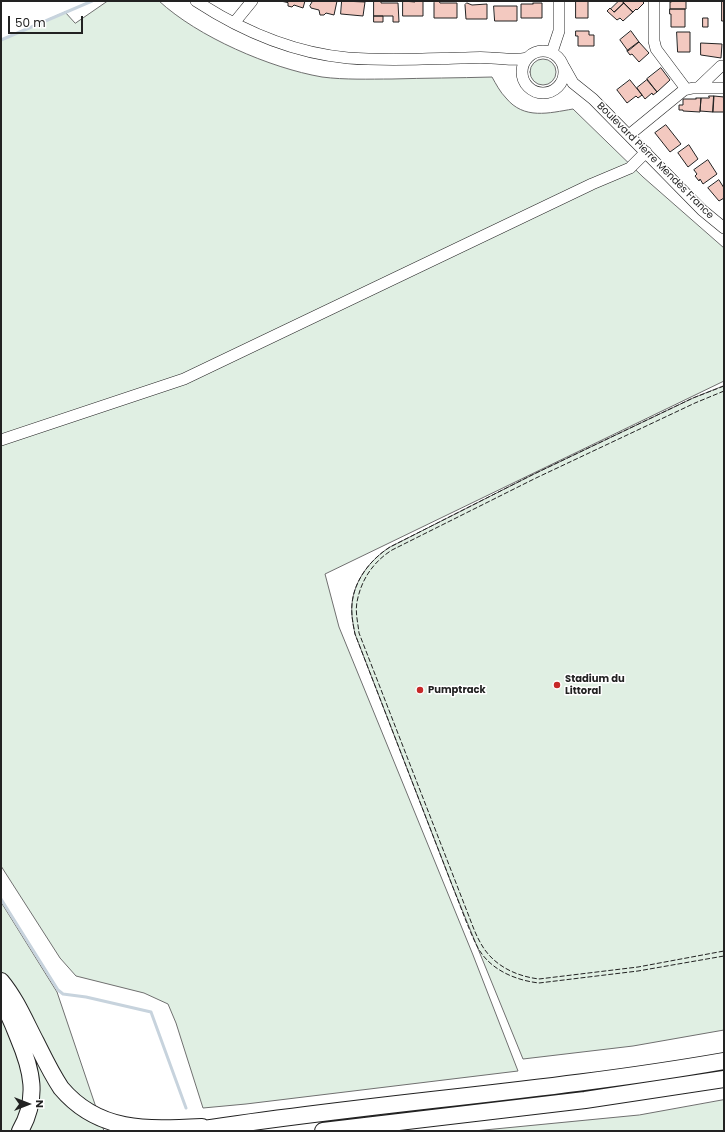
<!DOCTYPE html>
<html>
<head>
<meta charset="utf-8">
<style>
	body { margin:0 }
	#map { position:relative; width:725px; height:1132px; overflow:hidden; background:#fff; font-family:Poppins,sans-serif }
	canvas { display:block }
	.frame { position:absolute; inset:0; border:2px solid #222; pointer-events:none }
	.north { position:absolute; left:8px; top:1084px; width:40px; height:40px; -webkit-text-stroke:3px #fff; paint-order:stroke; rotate:90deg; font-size:11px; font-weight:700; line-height:16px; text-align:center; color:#222 }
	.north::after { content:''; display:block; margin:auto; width:14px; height:18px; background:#222; clip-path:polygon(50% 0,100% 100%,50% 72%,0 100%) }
	.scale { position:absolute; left:8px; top:16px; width:75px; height:18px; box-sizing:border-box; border:2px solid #222; border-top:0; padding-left:5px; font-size:12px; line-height:14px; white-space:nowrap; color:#222; -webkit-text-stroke:3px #fff; paint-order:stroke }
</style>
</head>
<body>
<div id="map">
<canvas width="725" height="1132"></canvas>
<div class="frame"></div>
<div class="north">N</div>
<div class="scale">50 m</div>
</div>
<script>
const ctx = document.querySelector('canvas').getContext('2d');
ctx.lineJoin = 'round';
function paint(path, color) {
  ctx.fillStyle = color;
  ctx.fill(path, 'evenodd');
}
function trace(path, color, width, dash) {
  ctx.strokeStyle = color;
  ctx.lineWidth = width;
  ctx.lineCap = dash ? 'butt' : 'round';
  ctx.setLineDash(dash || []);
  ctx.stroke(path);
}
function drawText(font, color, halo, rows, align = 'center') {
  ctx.font = font + ' Poppins,sans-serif';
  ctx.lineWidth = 3;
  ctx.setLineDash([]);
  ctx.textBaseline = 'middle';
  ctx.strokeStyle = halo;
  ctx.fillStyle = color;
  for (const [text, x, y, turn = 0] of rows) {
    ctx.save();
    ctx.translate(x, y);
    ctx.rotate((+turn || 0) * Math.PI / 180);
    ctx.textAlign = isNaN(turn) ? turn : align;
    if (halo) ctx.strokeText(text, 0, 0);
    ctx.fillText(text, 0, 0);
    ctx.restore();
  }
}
const green = new Path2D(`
	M 108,1 L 159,1 C 198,37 270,68 322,77 C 345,80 369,79 392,79 C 425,78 458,78 492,77 C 496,84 500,92 506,98 C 524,120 549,113 573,109 L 643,177 L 724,248 L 724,381 L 325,574 L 339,627 L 473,955 L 518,1071 L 246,1104 L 203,1108 L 176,1023 L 168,1004 L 144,993 L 76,976 L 60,958 L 1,866 L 1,40 L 65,12 L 75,23 Z
	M530 72a13 13 0 1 1 26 0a13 13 0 1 1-26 0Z
	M 724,386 L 724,1030 L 633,1046 L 523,1059 L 452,885 L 355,634 C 353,624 351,614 352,604 C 354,580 371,559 390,547 L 534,474 L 693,398 Z
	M 1,902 L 57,992 L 104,1131 L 1,1131 Z
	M 724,1100 L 724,1131 L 474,1131 L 639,1115 Z`);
const stream = new Path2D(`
	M 1,40 L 92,1
	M 1,899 L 58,990 L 63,994 L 86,997 L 151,1012 L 186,1108`);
const building = new Path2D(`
	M 281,1 L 305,1 L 303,8 L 294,5 L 292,7 L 288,6 L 288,3 Z
	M 313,1 L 337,1 L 334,15 L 326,13 L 324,15 L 320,15 L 319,10 L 311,8 L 310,6 Z
	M 342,1 L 365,2 L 363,16 L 341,14 Z
	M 374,1 L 381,1 L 381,3 L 398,3 L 399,22 L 393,22 L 393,16 L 374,16 Z
	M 403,1 L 415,2 L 415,1 L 423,1 L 423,16 L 403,16 Z
	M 436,1 L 439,1 L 440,3 L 457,3 L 457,18 L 434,18 L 434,3 Z
	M 576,1 L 588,1 L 588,18 L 576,18 Z
	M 619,1 L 622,1 L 624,3 L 614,12 L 611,9 Z
	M 622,1 L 642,1 L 644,3 L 637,10 L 636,9 L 633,12 Z
	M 671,1 L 686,1 L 686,9 L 670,9 L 670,2 L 671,2 Z
	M 722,1 L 724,1 L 724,21 L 722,21 Z
	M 467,3 L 472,5 L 487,4 L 487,19 L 466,19 L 465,5 Z
	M 533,3 L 542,3 L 542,18 L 521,18 L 521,4 L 533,4 Z
	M 624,3 L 633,12 L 623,21 L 620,18 L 617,20 L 607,11 L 610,8 L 614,12 Z
	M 494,6 L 517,6 L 517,21 L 495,21 Z
	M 670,9 L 685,9 L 685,27 L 671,27 L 671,14 L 670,14 Z
	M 374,16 L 383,16 L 383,22 L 374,22 Z
	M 703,18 L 708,18 L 708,27 L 703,27 Z
	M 576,31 L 589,31 L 589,35 L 594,35 L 594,46 L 578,46 L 578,36 L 576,36 Z
	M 631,31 L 639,42 L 628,51 L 620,40 Z
	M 677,32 L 690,32 L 690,52 L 678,52 Z
	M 639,42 L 649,53 L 639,62 L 632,54 L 630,55 L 627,51 Z
	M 701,43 L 722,44 L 721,58 L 701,55 Z
	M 661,68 L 670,80 L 657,92 L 647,79 Z
	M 630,80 L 642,95 L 638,98 L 636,96 L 627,103 L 617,90 Z
	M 647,80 L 657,92 L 653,95 L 652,93 L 645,99 L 637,88 Z
	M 709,96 L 714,96 L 713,112 L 700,111 L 701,98 L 709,98 Z
	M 714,96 L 724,97 L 724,112 L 713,112 Z
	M 696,98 L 701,98 L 700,112 L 683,111 L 683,110 L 679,110 L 679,105 L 683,105 L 683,99 L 696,99 Z
	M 666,125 L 681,144 L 670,152 L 655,133 Z
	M 689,145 L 698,159 L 688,167 L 678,153 Z
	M 708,160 L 717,174 L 703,184 L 700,179 L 699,181 L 695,176 L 697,174 L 694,170 Z
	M 719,180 L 724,188 L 724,198 L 719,201 L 708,188 Z`);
const minor = new Path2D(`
	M 196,1 C 242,31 294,53 348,58 C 386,61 423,59 461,58 C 471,58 481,57 491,58 C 503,58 515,61 527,58
	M 654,1 L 654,41 L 656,49 L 686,89
	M 234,23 L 252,1
	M522 72a21 21 0 1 1 42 0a21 21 0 1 1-42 0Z
	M 552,52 L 559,31 L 559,1
	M 564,67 L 573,83 L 593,99 L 702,210 L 724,228
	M 698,88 L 721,66 L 724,66
	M 629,135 L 684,90 L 693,88 L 724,88
	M 1,440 L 184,379 L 592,184 L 630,168 L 646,152`);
const highway = new Path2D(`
	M 1,981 C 16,999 25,1021 36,1042 C 44,1058 51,1073 61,1088 C 98,1132 146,1130 202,1127
	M 1,1000 C 8,1012 13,1024 18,1037 C 32,1070 39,1098 20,1131
	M 191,1131 C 368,1103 547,1092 724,1061
	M 323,1131 L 585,1100 L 724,1079`);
const fence = new Path2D(`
	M 724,386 L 693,398 L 534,474 L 390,547 C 371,559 354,580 352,604 C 351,614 353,624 355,634 L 466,921 C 469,928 472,936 476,944 C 487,968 513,980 539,983 L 638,971 L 724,956
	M 724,391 L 695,403 L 536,478 L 392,550 C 373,562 361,580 357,602 C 355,612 358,623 359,633 L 470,919 C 473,927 476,935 480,942 C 492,965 515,976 539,979 L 638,967 L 724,951`);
const markers = [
	[557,685,4,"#c62828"],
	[420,690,4,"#c62828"]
];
const streetNames = [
	["Boulevard Pierre Mendès France",655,161,45]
];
const poiNames = [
	["Stadium du",565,679],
	["Littoral",565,691],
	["Pumptrack",428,690]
];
paint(green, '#e0efe3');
trace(green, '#6f6f6f', 1);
trace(stream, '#c7d3dd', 3);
paint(building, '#f3c9c0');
trace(building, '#222', 1);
trace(minor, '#222', 12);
trace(highway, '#222', 18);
trace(minor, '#fff', 11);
trace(highway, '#fff', 16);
trace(fence, '#222', 1, [5, 2]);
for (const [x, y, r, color] of markers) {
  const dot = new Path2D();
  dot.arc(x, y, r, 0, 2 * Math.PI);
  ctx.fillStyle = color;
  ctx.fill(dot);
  trace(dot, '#fff', 1.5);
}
drawText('10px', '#222', '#fff', streetNames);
drawText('bold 10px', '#222', '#fff', poiNames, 'left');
</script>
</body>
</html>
